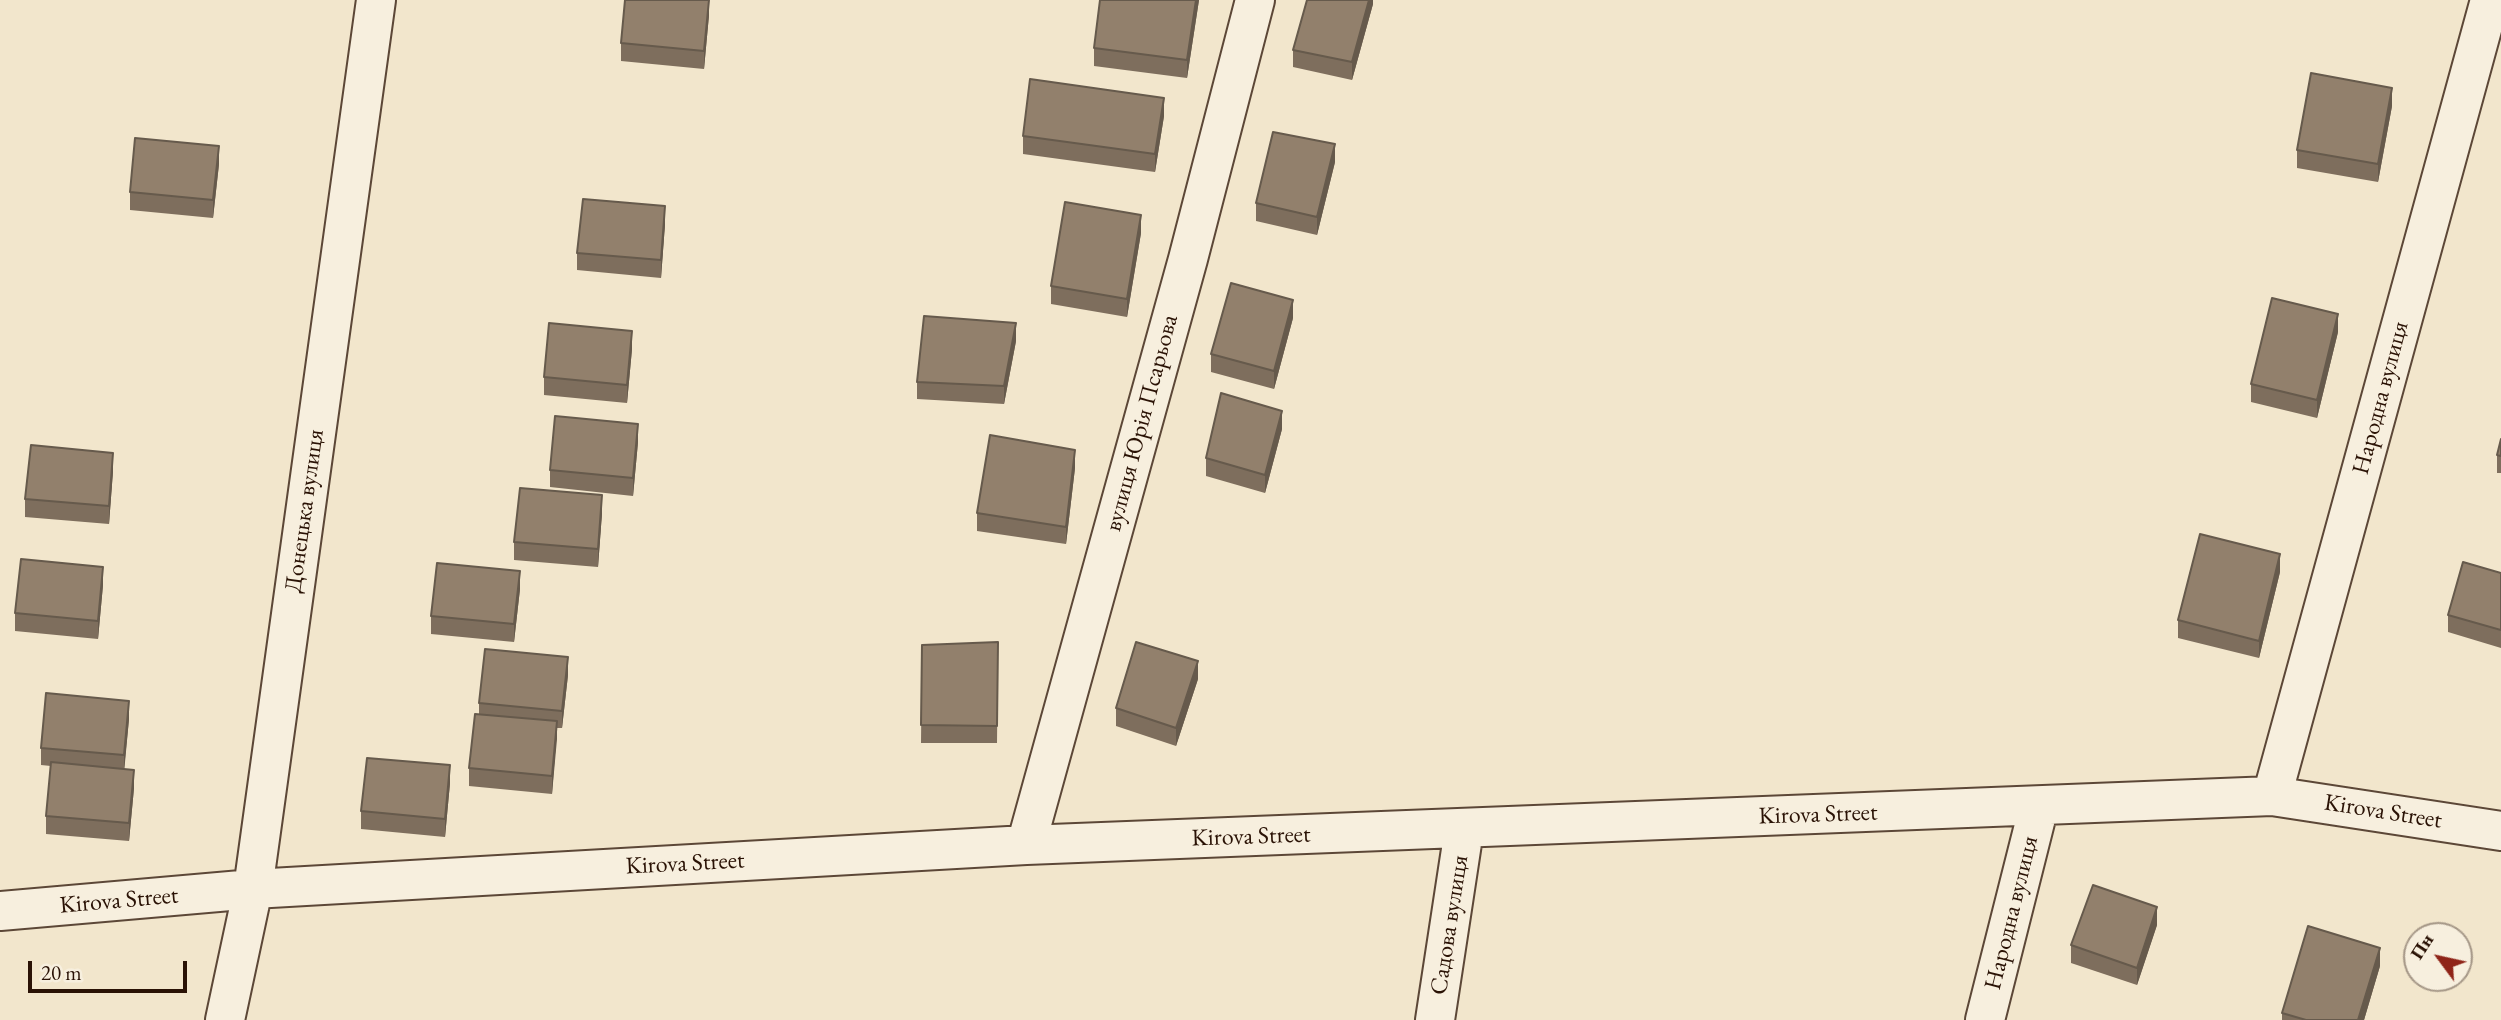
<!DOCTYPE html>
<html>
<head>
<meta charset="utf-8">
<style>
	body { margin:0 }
	#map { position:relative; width:2501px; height:1020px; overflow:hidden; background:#f2e6cc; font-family:"EB Garamond",serif }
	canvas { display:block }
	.north { position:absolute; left:2403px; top:922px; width:70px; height:70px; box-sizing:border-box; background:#f7efde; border:2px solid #a59787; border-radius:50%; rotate:303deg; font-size:19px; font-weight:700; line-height:28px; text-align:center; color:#2a1205 }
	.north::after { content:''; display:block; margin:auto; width:24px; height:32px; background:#8f2418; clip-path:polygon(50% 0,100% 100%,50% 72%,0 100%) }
	.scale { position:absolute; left:28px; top:961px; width:159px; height:32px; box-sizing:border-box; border:4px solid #2a1205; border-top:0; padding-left:9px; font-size:21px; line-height:24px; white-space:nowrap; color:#2a1205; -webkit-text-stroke:5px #f7efde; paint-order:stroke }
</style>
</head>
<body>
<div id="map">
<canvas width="2501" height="1020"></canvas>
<div class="north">Пн</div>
<div class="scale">20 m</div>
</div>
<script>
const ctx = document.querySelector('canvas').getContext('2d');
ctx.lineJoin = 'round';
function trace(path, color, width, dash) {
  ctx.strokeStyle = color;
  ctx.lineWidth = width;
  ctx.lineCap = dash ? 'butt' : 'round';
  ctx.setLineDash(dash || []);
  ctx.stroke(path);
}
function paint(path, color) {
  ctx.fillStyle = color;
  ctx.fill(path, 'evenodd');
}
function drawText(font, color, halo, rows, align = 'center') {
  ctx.font = font + ' "EB Garamond",serif';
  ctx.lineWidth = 5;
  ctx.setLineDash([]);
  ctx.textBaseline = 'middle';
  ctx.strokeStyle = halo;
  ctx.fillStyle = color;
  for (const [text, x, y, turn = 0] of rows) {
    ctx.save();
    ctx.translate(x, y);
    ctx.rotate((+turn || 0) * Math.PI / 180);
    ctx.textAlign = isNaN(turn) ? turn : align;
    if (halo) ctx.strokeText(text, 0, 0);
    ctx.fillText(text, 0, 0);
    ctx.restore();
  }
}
const minor = new Path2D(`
	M 2272,796 L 2490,0
	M 1026,845 L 1188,259 L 1255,0
	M 0,911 L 253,889 L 1026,845 L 2272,796 L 2501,831
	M 225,1020 L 253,889 L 376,0
	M 1435,1020 L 1464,830
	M 1985,1020 L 2039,806`);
const wall = new Path2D(`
	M 1100,0 L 1199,0 L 1187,78 L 1094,66 L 1094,48 Z
	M 1373,0 L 1373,4 L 1352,80 L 1293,67 L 1293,50 Z
	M 709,15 L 704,69 L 621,61 L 621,43 Z
	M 2392,106 L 2378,182 L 2297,168 L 2297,150 Z
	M 1164,116 L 1155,172 L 1023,154 L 1023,136 Z
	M 1335,162 L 1317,235 L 1256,221 L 1256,203 Z
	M 219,164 L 213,218 L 130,210 L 130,192 Z
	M 665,224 L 661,278 L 577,270 L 577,253 Z
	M 1141,233 L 1127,317 L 1051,304 L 1051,286 Z
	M 1293,318 L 1274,389 L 1211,372 L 1211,354 Z
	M 2338,332 L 2317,418 L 2251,402 L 2251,384 Z
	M 1016,341 L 1004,404 L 917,399 L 917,382 Z
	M 632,349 L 627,403 L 544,395 L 544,377 Z
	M 1282,429 L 1265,493 L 1206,476 L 1206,458 Z
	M 2501,439 L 2501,473 L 2497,473 L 2497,455 Z
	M 638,442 L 633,496 L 550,487 L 550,470 Z
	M 1075,468 L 1066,544 L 977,531 L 977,513 Z
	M 113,471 L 109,524 L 25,517 L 25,499 Z
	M 602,513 L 598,567 L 514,560 L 514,542 Z
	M 2280,572 L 2259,658 L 2178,638 L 2178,620 Z
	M 2501,573 L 2501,648 L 2448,632 L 2448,615 Z
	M 103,585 L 98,639 L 15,631 L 15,613 Z
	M 520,589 L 514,642 L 431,634 L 431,616 Z
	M 998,642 L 997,743 L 921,743 L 922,645 Z
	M 568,675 L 562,728 L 557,728 L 552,794 L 469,786 L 469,768 L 479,715 L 479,703 Z
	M 1198,679 L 1176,746 L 1116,726 L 1116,708 Z
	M 129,719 L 124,769 L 134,788 L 129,841 L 46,834 L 46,816 L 51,766 L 41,765 L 41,748 Z
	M 450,783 L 445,837 L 361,829 L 361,811 Z
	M 2157,925 L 2137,985 L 2071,963 L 2071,945 Z
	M 2380,966 L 2364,1020 L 2282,1020 L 2282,1013 Z`);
const shadedWall = new Path2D(`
	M 709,0 L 709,15 L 704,69 L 704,51 Z
	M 1196,0 L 1199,0 L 1187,78 L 1187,60 Z
	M 1369,0 L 1373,0 L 1373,4 L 1352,80 L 1352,62 Z
	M 2392,88 L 2392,106 L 2378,182 L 2378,164 Z
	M 1164,98 L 1164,116 L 1155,172 L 1155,154 Z
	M 1335,144 L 1335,162 L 1317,235 L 1317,217 Z
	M 219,146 L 219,164 L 213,218 L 213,200 Z
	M 665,206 L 665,224 L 661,278 L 661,260 Z
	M 1141,215 L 1141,233 L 1127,317 L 1127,299 Z
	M 1293,300 L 1293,318 L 1274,389 L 1274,371 Z
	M 2338,314 L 2338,332 L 2317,418 L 2317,400 Z
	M 1016,323 L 1016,341 L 1004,404 L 1004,386 Z
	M 632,331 L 632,349 L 627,403 L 627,385 Z
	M 1282,411 L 1282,429 L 1265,493 L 1265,475 Z
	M 638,424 L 638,442 L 633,496 L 633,478 Z
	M 1075,450 L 1075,468 L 1066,544 L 1066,527 Z
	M 113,453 L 113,471 L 109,524 L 109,506 Z
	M 602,495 L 602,513 L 598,567 L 598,549 Z
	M 2280,554 L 2280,572 L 2259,658 L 2259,641 Z
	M 103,567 L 103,585 L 98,639 L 98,621 Z
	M 520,571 L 520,589 L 514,642 L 514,624 Z
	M 568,657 L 568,675 L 562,728 L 562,711 Z
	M 1198,661 L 1198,679 L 1176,746 L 1176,728 Z
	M 129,701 L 129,719 L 124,773 L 124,755 Z
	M 557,721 L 557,739 L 552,794 L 552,776 Z
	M 450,765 L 450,783 L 445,837 L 445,819 Z
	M 134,770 L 134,788 L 129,841 L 129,823 Z
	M 2157,907 L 2157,925 L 2137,985 L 2137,968 Z
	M 2380,948 L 2380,966 L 2364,1020 L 2358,1020 Z`);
const building = new Path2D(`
	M 625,0 L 709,0 L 704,51 L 621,43 Z
	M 1100,0 L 1196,0 L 1187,60 L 1094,48 Z
	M 1307,0 L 1369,0 L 1352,62 L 1293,50 Z
	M 2311,73 L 2392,88 L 2378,164 L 2297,150 Z
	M 1030,79 L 1164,98 L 1155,154 L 1023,136 Z
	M 1273,132 L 1335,144 L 1317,217 L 1256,203 Z
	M 135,138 L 219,146 L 213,200 L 130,192 Z
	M 583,199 L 665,206 L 661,260 L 577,253 Z
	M 1065,202 L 1141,215 L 1127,299 L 1051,286 Z
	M 1231,283 L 1293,300 L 1274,371 L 1211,354 Z
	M 2272,298 L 2338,314 L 2317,400 L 2251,384 Z
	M 924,316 L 1016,323 L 1004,386 L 917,382 Z
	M 549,323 L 632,331 L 627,385 L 544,377 Z
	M 1221,393 L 1282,411 L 1265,475 L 1206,458 Z
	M 555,416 L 638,424 L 633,478 L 550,470 Z
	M 990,435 L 1075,450 L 1066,527 L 977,513 Z
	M 2501,439 L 2501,456 L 2497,455 Z
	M 31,445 L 113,453 L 109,506 L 25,499 Z
	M 520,488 L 602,495 L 598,549 L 514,542 Z
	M 2200,534 L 2280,554 L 2259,641 L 2178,620 Z
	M 21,559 L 103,567 L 98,621 L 15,613 Z
	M 2463,562 L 2501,573 L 2501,630 L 2448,615 Z
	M 437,563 L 520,571 L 514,624 L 431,616 Z
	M 998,642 L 997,726 L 921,725 L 922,645 Z
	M 1136,642 L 1198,661 L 1176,728 L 1116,708 Z
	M 485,649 L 568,657 L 562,711 L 479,703 Z
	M 46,693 L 129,701 L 124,755 L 41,748 Z
	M 475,714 L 557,721 L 552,776 L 469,768 Z
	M 367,758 L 450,765 L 445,819 L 361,811 Z
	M 51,762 L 134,770 L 129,823 L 46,816 Z
	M 2093,885 L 2157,907 L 2137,968 L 2071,945 Z
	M 2308,926 L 2380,948 L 2358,1020 L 2306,1020 L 2282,1013 Z`);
const streetNames = [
	["Народна вулиця",2381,398,-75],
	["вулиця Юрія Псарьова",1142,423,-75],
	["Донецька вулиця",305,511,-82],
	["Kirova Street",2383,812,9],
	["Kirova Street",1818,815,-2],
	["Kirova Street",1251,837,-2],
	["Kirova Street",685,864,-3],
	["Kirova Street",119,901,-5],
	["Народна вулиця",2012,913,-76],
	["Садова вулиця",1450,925,-81]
];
trace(minor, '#5c4737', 42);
trace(minor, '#f7efde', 38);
paint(wall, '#7e6e5d');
paint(shadedWall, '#665a4c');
paint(building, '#92806c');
trace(building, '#665a4c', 2);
drawText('24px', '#2a1205', '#f7efde', streetNames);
</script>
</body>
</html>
